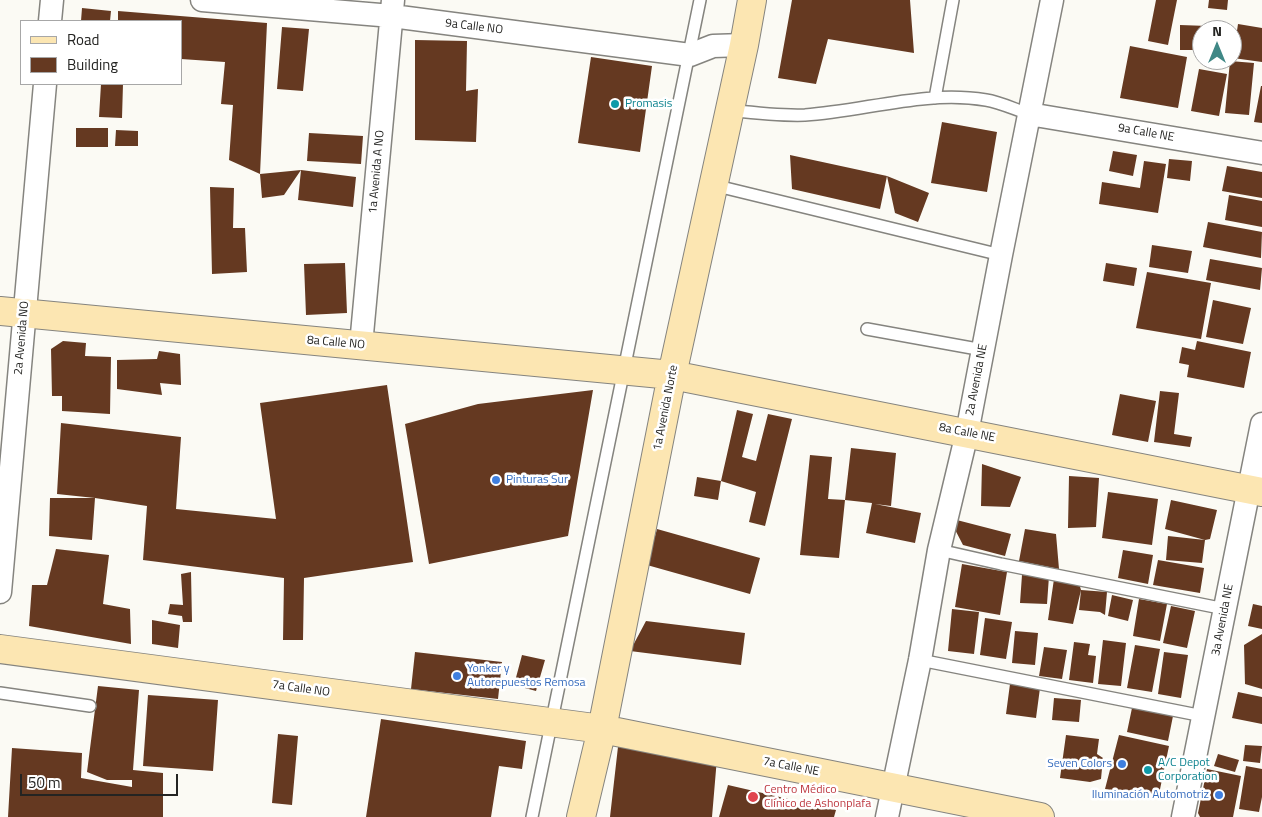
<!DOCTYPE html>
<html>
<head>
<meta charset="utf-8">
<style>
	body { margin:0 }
	#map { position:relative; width:1262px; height:817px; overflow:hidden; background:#fbfaf4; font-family:"Titillium Web",sans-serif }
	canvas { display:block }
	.legend { position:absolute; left:20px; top:20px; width:162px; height:65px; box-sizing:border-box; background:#fff; border:1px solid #a7a7a7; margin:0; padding:6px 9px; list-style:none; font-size:15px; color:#242422 }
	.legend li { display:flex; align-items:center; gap:10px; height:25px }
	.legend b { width:25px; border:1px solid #a7a7a7 }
	.north { position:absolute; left:1192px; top:20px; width:50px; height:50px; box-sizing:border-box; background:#fff; border:1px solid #a7a7a7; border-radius:50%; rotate:0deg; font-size:14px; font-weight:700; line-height:20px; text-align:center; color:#242422 }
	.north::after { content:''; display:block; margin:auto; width:18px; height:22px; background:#408886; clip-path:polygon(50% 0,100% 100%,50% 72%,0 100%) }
	.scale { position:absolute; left:20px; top:774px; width:158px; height:22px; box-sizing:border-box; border:2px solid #242422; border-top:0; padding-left:6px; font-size:15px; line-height:18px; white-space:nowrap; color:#242422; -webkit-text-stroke:4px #fff; paint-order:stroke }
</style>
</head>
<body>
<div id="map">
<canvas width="1262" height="817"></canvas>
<ul class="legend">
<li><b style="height:6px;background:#fce6b2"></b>Road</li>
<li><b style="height:14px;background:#653921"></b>Building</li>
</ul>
<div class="north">N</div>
<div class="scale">50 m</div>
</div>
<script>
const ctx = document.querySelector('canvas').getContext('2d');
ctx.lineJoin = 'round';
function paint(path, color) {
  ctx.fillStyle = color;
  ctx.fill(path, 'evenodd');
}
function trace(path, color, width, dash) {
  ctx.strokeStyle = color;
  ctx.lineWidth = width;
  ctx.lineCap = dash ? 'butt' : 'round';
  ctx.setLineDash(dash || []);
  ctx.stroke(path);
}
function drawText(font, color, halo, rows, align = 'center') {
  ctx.font = font + ' "Titillium Web",sans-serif';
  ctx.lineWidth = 5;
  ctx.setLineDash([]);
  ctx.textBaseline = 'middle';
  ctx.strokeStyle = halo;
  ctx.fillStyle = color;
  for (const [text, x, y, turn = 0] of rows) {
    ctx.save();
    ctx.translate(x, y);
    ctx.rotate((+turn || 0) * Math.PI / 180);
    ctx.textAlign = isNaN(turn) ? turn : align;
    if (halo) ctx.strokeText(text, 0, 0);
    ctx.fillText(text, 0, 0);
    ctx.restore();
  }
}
const building = new Path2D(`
	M 792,0 L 910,0 L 914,53 L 828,39 L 816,84 L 778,78 Z
	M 1156,0 L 1177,0 L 1168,45 L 1148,41 Z
	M 1209,0 L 1228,0 L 1227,10 L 1208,8 Z
	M 82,8 L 111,11 L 110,21 L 81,21 Z
	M 118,11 L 267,23 L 260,174 L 301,170 L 356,177 L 353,207 L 298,200 L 301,170 L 284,195 L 262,198 L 260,174 L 229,160 L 233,105 L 221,104 L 225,62 L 181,59 L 181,21 L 118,21 Z
	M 1238,24 L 1262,28 L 1262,62 L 1233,58 Z
	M 1180,25 L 1208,26 L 1208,30 L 1202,30 L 1202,50 L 1180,50 Z
	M 282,27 L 309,29 L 303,91 L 277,89 Z
	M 415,40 L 467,41 L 466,91 L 478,89 L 476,142 L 415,140 Z
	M 1130,46 L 1187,57 L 1178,108 L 1120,98 Z
	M 591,57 L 652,66 L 640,152 L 578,143 Z
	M 1230,61 L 1254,63 L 1249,115 L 1225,113 Z
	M 1199,69 L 1227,74 L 1219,116 L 1191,111 Z
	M 101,84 L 123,84 L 122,118 L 99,117 Z
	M 1261,86 L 1262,86 L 1262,123 L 1254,122 Z
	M 942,122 L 997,132 L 987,192 L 931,183 Z
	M 76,128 L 108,128 L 108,147 L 76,147 Z
	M 116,130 L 138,131 L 138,146 L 115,146 Z
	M 309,133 L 363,136 L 361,164 L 307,161 Z
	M 1113,151 L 1137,155 L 1133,176 L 1109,171 Z
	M 790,155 L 887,176 L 929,193 L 918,222 L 895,213 L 887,176 L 880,209 L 792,189 Z
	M 1169,159 L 1192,161 L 1190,181 L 1167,178 Z
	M 1144,161 L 1166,164 L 1158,213 L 1099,204 L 1102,182 L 1140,188 Z
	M 1227,166 L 1262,172 L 1262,198 L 1222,191 Z
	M 210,187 L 234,188 L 233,228 L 245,228 L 247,272 L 212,274 Z
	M 1229,195 L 1262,201 L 1262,227 L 1225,220 Z
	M 1208,222 L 1262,232 L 1261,258 L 1203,247 Z
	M 1152,245 L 1192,251 L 1188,273 L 1149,267 Z
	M 1210,259 L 1262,268 L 1260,290 L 1206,280 Z
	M 345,263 L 347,313 L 306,315 L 304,264 Z
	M 1106,263 L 1137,268 L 1134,286 L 1103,281 Z
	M 1147,272 L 1211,283 L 1201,339 L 1136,328 Z
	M 1213,300 L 1251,308 L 1243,344 L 1206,337 Z
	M 63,341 L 86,343 L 85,356 L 111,357 L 110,414 L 62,411 L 62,396 L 52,396 L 51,349 Z
	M 1197,341 L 1251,352 L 1244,388 L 1187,377 L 1189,365 L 1179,363 L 1182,347 L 1195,350 Z
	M 159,351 L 180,354 L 181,385 L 160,383 L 162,395 L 117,389 L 117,360 L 157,359 Z
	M 387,385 L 413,562 L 304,578 L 303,640 L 283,640 L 284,578 L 143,560 L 147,506 L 95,498 L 92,540 L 49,536 L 50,498 L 95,498 L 57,494 L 61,423 L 181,437 L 176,509 L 276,519 L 260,403 Z
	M 593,390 L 568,536 L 429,564 L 405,424 L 478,404 Z
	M 1160,391 L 1179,393 L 1174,434 L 1192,437 L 1190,447 L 1154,442 Z
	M 1120,394 L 1156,401 L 1148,442 L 1112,435 Z
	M 737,410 L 753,414 L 742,457 L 756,461 L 768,414 L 792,419 L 765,526 L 749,522 L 756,492 L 721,481 L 718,500 L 694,496 L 697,477 L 721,481 Z
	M 851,448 L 896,453 L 891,506 L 875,504 L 921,513 L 915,543 L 866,533 L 872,503 L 845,500 Z
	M 810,455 L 832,457 L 828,499 L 845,500 L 839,558 L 800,555 Z
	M 982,464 L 1021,477 L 1010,507 L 981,506 Z
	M 1069,476 L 1099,478 L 1096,527 L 1068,528 Z
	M 1108,492 L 1158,499 L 1152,545 L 1102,538 Z
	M 1171,500 L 1217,510 L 1210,539 L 1205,540 L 1202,563 L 1166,560 L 1168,536 L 1205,540 L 1165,529 Z
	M 949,518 L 1011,534 L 1005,556 L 963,545 Z
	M 657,529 L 760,558 L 750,594 L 647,565 Z
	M 1025,529 L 1056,534 L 1059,569 L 1019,561 Z
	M 56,549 L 109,555 L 103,604 L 130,609 L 131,644 L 29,626 L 32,585 L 47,585 Z
	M 1123,550 L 1153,555 L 1148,584 L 1118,578 Z
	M 1158,560 L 1204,568 L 1200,593 L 1153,585 Z
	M 962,564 L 1007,572 L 1000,615 L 955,607 Z
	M 191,572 L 192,622 L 183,622 L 182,616 L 168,614 L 170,604 L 183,605 L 181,574 Z
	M 1022,575 L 1049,576 L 1047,604 L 1020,603 Z
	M 1054,579 L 1079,583 L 1081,590 L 1107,592 L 1105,615 L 1100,612 L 1079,610 L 1081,590 L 1073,624 L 1048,620 Z
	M 1112,595 L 1133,600 L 1128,621 L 1108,616 Z
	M 1139,599 L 1167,604 L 1160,641 L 1133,636 Z
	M 1253,604 L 1262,606 L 1262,629 L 1248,626 Z
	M 1171,606 L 1195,611 L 1187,648 L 1163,643 Z
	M 952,609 L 979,612 L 974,654 L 948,651 Z
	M 985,618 L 1012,622 L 1006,659 L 980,655 Z
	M 152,620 L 180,625 L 178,648 L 152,644 Z
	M 646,621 L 745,633 L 741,665 L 630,651 Z
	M 1015,631 L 1038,633 L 1035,665 L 1012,663 Z
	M 1262,634 L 1262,689 L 1245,684 L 1244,645 Z
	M 1103,640 L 1126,643 L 1121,686 L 1098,684 Z
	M 1074,642 L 1090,644 L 1088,655 L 1096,656 L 1093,683 L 1069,680 Z
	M 1135,645 L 1160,649 L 1152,692 L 1127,688 Z
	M 1044,647 L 1067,650 L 1062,679 L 1039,676 Z
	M 415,652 L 502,662 L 498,699 L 411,689 Z
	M 1164,652 L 1188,655 L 1181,698 L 1158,694 Z
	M 522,655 L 545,660 L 536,691 L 514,685 Z
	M 1010,684 L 1040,688 L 1036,718 L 1006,714 Z
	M 98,686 L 139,690 L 133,770 L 163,773 L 163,817 L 8,817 L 12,748 L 82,753 L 81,778 L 132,787 L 132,780 L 107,780 L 87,772 Z
	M 1238,692 L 1262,697 L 1262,724 L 1232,718 Z
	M 148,695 L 218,700 L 213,771 L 143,766 Z
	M 1054,698 L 1081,700 L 1079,722 L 1052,720 Z
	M 1132,708 L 1173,716 L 1168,741 L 1127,732 Z
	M 381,719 L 526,741 L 522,769 L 499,766 L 491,817 L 366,817 Z
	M 278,734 L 298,736 L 292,805 L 272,803 Z
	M 1066,735 L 1099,739 L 1097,754 L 1103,758 L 1101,779 L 1090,782 L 1060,778 Z
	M 1119,735 L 1169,746 L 1159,794 L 1150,799 L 1105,789 Z
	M 619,738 L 717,758 L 712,817 L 610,817 Z
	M 1245,745 L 1262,746 L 1260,763 L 1243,761 Z
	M 1218,754 L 1239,760 L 1235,772 L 1214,766 Z
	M 1246,766 L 1262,769 L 1262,797 L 1259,812 L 1239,809 Z
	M 1207,769 L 1241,776 L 1233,817 L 1200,817 L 1198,813 Z
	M 728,785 L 836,810 L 834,817 L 719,817 Z`);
const lane = new Path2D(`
	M 935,98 L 953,0
	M 729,110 C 755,113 780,116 805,115 C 865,111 925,90 986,100 C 1000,102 1016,110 1029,114
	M 713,185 L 1001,255
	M 867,329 L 983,350
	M 939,550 L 1001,564 L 1225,609
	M 920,660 L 1203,716
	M 0,693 L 90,706
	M 532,817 L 700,0`);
const street = new Path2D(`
	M 202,0 L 392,16 L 690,55 L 713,46 L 744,45
	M 50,21 L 52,0
	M 1029,114 L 1262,153
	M 361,345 L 393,0
	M 0,592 L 45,84
	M 887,817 L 920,660 L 939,550 L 967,433 L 1001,255 L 1052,0
	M 1183,817 L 1262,424`);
const secondary = new Path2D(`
	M 0,311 L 672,375 L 1262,492
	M 0,649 L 602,729 L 1040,817
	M 581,817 L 602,729 L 672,375 L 744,45 L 752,0`);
const markers = [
	[615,104,5,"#0f9aa8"],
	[496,480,5,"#3f7fe0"],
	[457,676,5,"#3f7fe0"],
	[1122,764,5,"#3f7fe0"],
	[1148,770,5,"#0f9aa8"],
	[1219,795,5,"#3f7fe0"],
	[753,797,6,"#e0444e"]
];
const streetNames = [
	["9a Calle NO",474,27,7],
	["9a Calle NE",1146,133,10],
	["1a Avenida A NO",377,172,-85],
	["2a Avenida NO",22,338,-85],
	["8a Calle NO",336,343,5],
	["2a Avenida NE",977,380,-79],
	["1a Avenida Norte",666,408,-79],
	["8a Calle NE",967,433,11],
	["3a Avenida NE",1223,620,-79],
	["7a Calle NO",301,689,8],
	["7a Calle NE",791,767,11]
];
const cultureNames = [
	["Promasis",625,104],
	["A/C Depot",1158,763],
	["Corporation",1158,777]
];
const shopNames = [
	["Pinturas Sur",506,480],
	["Yonker y",467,669],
	["Autorepuestos Remosa",467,683],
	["Seven Colors",1112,764,"right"],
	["Iluminación Automotriz",1209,795,"right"]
];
const healthNames = [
	["Centro Médico",764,790],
	["Clínico de Ashonplafa",764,804]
];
paint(building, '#653921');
trace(lane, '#85847f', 14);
trace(street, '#85847f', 25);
trace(secondary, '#85847f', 30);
trace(lane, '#fff', 11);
trace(street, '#fff', 22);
trace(secondary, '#fce6b2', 28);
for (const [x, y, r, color] of markers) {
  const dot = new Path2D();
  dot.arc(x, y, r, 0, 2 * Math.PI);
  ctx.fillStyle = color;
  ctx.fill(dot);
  trace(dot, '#fff', 2);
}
drawText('12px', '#242422', '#fff', streetNames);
drawText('12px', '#0d838f', '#fff', cultureNames, 'left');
drawText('12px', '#366cbe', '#fff', shopNames, 'left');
drawText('12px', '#be3a42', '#fff', healthNames, 'left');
</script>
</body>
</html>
